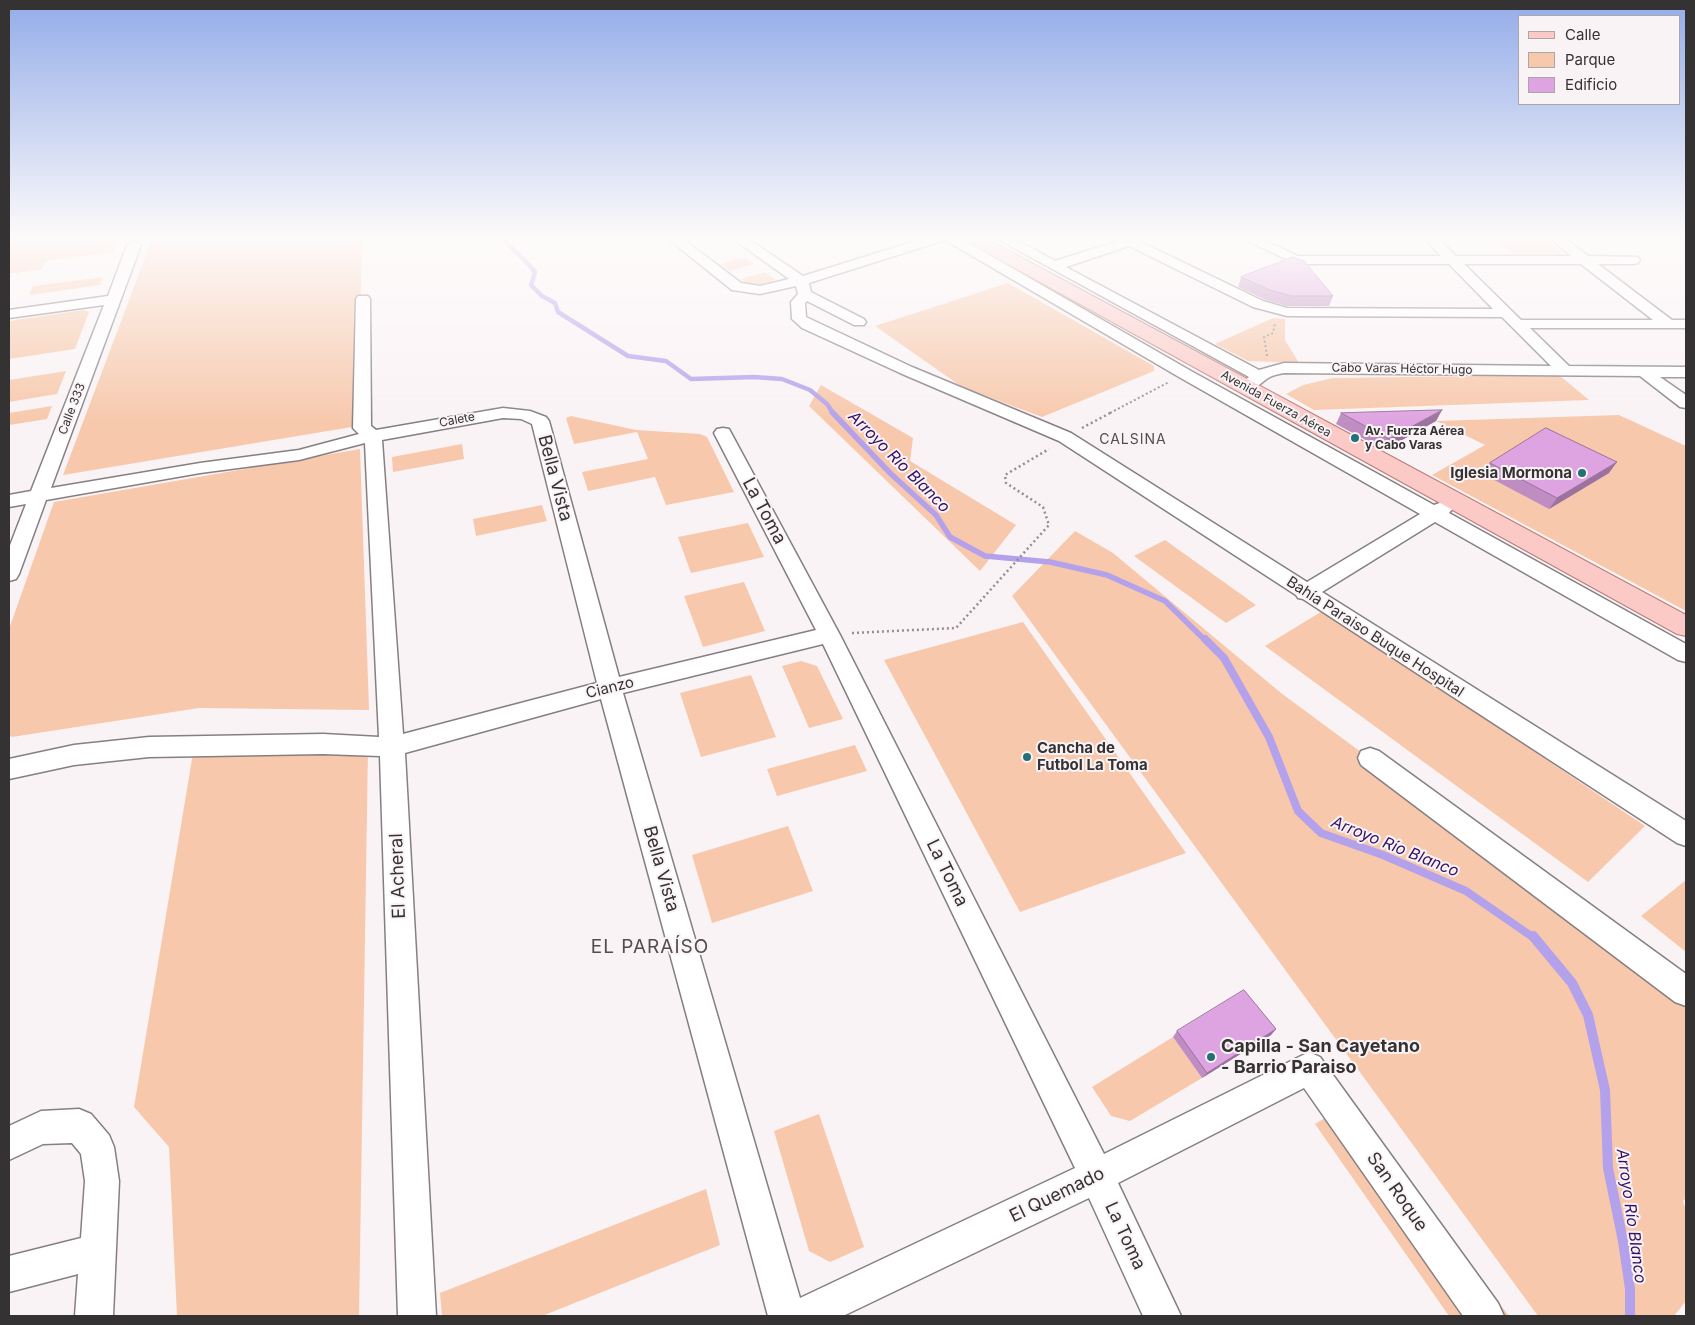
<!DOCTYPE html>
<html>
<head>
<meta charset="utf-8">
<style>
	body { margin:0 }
	#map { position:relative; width:1695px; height:1325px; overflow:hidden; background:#faf3f5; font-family:Inter,sans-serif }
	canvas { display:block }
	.frame { position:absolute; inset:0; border:10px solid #353233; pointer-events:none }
	.legend { position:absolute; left:1518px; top:15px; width:162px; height:90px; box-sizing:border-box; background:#faf3f5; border:1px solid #aba6a7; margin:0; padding:6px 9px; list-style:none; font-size:15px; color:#353233 }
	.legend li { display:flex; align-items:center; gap:10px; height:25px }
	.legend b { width:25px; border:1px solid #aba6a7 }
</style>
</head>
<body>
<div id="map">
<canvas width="1695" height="1325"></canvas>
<div class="frame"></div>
<ul class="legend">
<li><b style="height:6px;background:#fbcac7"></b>Calle</li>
<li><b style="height:14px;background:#f7c8ab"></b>Parque</li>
<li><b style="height:14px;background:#dea4e1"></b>Edificio</li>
</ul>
</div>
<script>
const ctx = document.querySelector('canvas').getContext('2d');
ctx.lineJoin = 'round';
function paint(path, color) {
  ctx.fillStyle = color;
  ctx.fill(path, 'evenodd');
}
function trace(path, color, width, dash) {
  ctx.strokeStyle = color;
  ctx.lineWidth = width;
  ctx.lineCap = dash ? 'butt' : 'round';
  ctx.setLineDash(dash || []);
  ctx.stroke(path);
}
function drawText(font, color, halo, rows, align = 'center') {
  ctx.font = font + ' Inter,sans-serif';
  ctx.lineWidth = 4;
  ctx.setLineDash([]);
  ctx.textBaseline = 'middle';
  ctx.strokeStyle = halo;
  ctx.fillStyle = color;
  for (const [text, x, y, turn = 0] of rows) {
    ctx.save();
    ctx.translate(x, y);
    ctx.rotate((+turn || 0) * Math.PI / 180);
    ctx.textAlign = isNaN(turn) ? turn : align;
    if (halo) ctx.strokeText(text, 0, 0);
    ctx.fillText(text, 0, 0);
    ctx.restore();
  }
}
const green = new Path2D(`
	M 9,239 L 9,238 L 118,239 L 113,252 L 46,261 L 42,269 L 9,274 Z
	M 152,239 L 362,239 L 358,426 L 63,475 Z
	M 1496,239 L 1544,239 L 1562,253 L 1513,253 Z
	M 744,257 L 754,264 L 730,271 L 720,264 Z
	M 765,272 L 776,280 L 751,287 L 741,279 Z
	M 103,277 L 100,285 L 29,295 L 33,286 Z
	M 1008,283 L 1154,366 L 1154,371 L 1042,417 L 962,387 L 875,326 Z
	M 84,310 L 89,312 L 75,349 L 9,359 L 9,321 Z
	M 1273,318 L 1285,319 L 1285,340 L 1299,363 L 1248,361 L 1215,344 Z
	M 66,371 L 57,394 L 9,402 L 9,380 Z
	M 1559,375 L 1589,400 L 1314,410 L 1286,394 L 1303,385 L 1333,378 Z
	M 821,385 L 913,438 L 910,461 L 1016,525 L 980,571 L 809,406 Z
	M 52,406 L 47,419 L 9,425 L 9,413 Z
	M 1619,415 L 1686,446 L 1686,611 L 1432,475 L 1485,445 L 1436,421 Z
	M 571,416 L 636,430 L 700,434 L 707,437 L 734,492 L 666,505 L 655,477 L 588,491 L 582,472 L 648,459 L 637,432 L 574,444 L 566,418 Z
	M 462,444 L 464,459 L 393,472 L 392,457 Z
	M 360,449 L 369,710 L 199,708 L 12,737 L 9,735 L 9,629 L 54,502 Z
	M 542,505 L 547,521 L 476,536 L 473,519 Z
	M 748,523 L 764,557 L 691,573 L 678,537 Z
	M 1075,531 L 1113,553 L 1281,693 L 1686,992 L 1686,1198 L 1683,1201 L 1686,1210 L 1686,1301 L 1674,1316 L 1538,1316 L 1012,596 Z
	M 1165,540 L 1256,605 L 1226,623 L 1134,556 Z
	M 744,582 L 765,631 L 703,647 L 684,596 Z
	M 1324,610 L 1645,826 L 1588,882 L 1265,646 Z
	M 1023,622 L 1186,853 L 1020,912 L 884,660 Z
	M 801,661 L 817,666 L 843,719 L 809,728 L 782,666 Z
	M 751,675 L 776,737 L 701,757 L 680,693 Z
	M 855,745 L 867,771 L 777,796 L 767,769 Z
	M 194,747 L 368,748 L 359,1316 L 177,1316 L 169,1147 L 134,1107 Z
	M 788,826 L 813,891 L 712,923 L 692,855 Z
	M 1686,880 L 1686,952 L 1641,916 Z
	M 1173,1037 L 1202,1078 L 1130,1121 L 1111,1116 L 1092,1087 Z
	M 1335,1112 L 1354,1117 L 1509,1316 L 1449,1316 L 1315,1124 Z
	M 819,1114 L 864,1247 L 830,1262 L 809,1251 L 774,1131 Z
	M 706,1189 L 720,1245 L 542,1316 L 442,1316 L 440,1293 Z`);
const streamFar3 = new Path2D(`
	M 502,238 L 531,267 L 535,272 L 531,285 L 542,296 L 555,303 L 558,312 L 628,356 L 666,361 L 691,379 L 754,377 L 782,379 L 810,390 L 827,404 L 833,413`);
const streamFar2 = new Path2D(`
	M 832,412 L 891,474 L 936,515 L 950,537 L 985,556 L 1050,562 L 1107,575 L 1165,601 L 1206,641`);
const streamFar1 = new Path2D(`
	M 1205,639 L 1224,658 L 1269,737 L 1298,811 L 1321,833 L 1383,855 L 1466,891 L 1534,938`);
const stream = new Path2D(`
	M 1533,936 L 1572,983 L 1588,1015 L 1605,1090 L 1608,1168 L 1623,1241 L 1630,1289 L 1630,1316`);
const pathFar1 = new Path2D(`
	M 1267,356 L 1264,337 L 1273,333 L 1275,323
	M 1110,413 L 1169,382`);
const path = new Path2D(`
	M 1082,428 L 1112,412
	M 852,633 L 956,628 L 1049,525 L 1043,507 L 1006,483 L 1005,475 L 1049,449`);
const minor = new Path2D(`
	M 667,238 L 682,238 L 741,283 L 760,286 L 789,279 L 732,238 L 747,238 L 803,276 L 925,238 L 960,238 L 1191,371 L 1434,505 L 1445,501 L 1452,503 L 1454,507 L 1449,513 L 1686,644 L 1686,662 L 1678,660 L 1435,522 L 1322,592 L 1686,821 L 1686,846 L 1677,843 L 1303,599 L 1298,598 L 1296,595 L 1059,441 L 900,373 L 802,328 L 792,319 L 791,302 L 798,294 L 796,286 L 760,294 L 732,290 ZM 945,240 L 1179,377 L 1420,514 L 1307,582 L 1071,433 L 912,367 L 806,317 L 805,303 L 807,301 L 854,325 L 864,325 L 866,322 L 864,319 L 811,292 L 809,283 Z
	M 996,238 L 1013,238 L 1055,261 L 1118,241 L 1117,238 L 1145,238 L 1141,242 L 1263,301 L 1287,308 L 1493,309 L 1449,264 L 1296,264 L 1242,238 L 1260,238 L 1298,256 L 1441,256 L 1424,238 L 1438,238 L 1456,256 L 1571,256 L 1550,238 L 1565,238 L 1588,256 L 1638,257 L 1640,260 L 1638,263 L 1633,264 L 1598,264 L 1672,320 L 1686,320 L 1686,328 L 1530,328 L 1569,366 L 1686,367 L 1686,377 L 1660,377 L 1686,395 L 1686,408 L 1680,407 L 1640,376 L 1284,373 C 1279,374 1273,375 1268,378 C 1259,384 1252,394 1239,390 L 1237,387 L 1249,377 ZM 1129,246 L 1253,307 L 1287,316 L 1502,317 L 1551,366 L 1284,363 L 1259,370 L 1066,267 ZM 1464,264 L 1581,264 L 1653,320 L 1521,320 Z
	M 134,241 L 141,245 L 51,488 L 200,463 L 299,450 L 359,434 L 353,428 L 356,299 L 358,296 L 368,296 L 370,299 L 371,426 L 376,430 L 503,408 L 530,411 L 546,417 L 549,421 L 619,677 L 816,630 L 714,433 L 717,429 L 723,428 L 729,429 L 840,635 L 1104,1154 L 1309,1052 L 1320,1057 L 1498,1303 L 1504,1316 L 1463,1316 L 1304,1088 L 1118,1183 L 1181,1316 L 1143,1316 L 1089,1198 L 843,1316 L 768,1316 L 601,699 L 405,753 L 436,1316 L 398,1316 L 380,756 L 323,754 L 149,757 L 74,765 L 9,779 L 9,759 L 74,745 L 149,737 L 323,734 L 379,737 L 365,443 L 299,460 L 200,473 L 46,500 L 19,574 L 16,579 L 9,581 L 9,548 L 26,504 L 9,507 L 9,495 L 31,491 L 104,305 L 9,318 L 9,310 L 108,296 L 127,245 ZM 503,418 L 521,419 L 532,424 L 597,683 L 403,734 L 382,440 ZM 823,644 L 1075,1168 L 800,1298 L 623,693 Z
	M 1370,748 L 1379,751 L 1686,974 L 1686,1006 L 1675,1002 L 1361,765 L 1358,758 L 1361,751 Z
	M 79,1109 L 91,1114 L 109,1135 L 114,1147 L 119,1181 L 113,1316 L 75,1316 L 78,1274 L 9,1292 L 9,1256 L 81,1238 L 85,1181 L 81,1154 L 72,1143 L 43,1144 L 9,1160 L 9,1126 L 41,1111 Z`);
const major = new Path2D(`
	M 964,238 L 985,238 L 1686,615 L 1686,636 L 1677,634 L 966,241 Z`);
const wall = new Path2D(`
	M 1241,277 L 1333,296 L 1329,306 L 1287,306 L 1266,300 L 1238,287 Z
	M 1442,410 L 1436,421 L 1384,450 L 1336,424 L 1341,413 Z
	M 1490,463 L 1609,473 L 1549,509 L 1483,474 Z
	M 1276,1029 L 1271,1035 L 1202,1078 L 1173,1037 L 1177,1031 Z`);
const shadedWall = new Path2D(`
	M 1442,410 L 1436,421 L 1384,450 L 1389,439 Z
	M 1617,462 L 1609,473 L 1549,509 L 1557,498 Z
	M 1276,1029 L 1271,1035 L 1202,1078 L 1207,1073 Z`);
const building = new Path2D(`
	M 1293,257 L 1304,261 L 1333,296 L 1291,296 L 1270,290 L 1241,277 Z
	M 1442,410 L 1389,439 L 1341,413 Z
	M 1546,428 L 1617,462 L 1557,498 L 1490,463 Z
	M 1244,990 L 1276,1029 L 1207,1073 L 1177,1031 Z`);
const markers = [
	[1355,438,5,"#256f78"],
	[1582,473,5,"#256f78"],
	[1027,757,5,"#256f78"],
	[1211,1057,5,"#256f78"]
];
const farStreetnames = [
	["Cabo Varas Héctor Hugo",1402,369,1],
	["Avenida Fuerza Aérea",1276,404,29],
	["Calle 333",72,409,-69],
	["Calete",457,420,-11]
];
const farPoinames = [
	["Av. Fuerza Aérea",1365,431],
	["y Cabo Varas",1365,445]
];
const farNeighbourhoodnames = [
	["CALSINA",1133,440]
];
const poiNames = [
	["Iglesia Mormona",1572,473],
	["Cancha de",1037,748,"left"],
	["Futbol La Toma",1037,765,"left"]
];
const streetNames = [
	["Bahía Paraiso Buque Hospital",1375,637,33],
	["Cianzo",610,688,-14]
];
const waterNames = [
	["Arroyo Río Blanco",899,462,45],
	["Arroyo Río Blanco",1395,847,22],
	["Arroyo Río Blanco",1631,1216,82]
];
const nearStreetnames = [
	["Bella Vista",555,478,75],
	["La Toma",764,511,62],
	["Bella Vista",661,869,74],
	["La Toma",947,873,64],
	["El Acheral",398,876,-92],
	["San Roque",1397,1192,55],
	["El Quemado",1057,1195,-26],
	["La Toma",1125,1236,65]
];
const nearPoinames = [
	["Capilla - San Cayetano",1221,1047],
	["- Barrio Paraiso",1221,1068]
];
const nearNeighbourhoodnames = [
	["EL PARAÍSO",650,947]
];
paint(green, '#f7c8ab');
trace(streamFar3, '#b4a1eb', 4.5);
trace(streamFar2, '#b4a1eb', 5.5);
trace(streamFar1, '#b4a1eb', 8);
trace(stream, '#b4a1eb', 10);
trace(minor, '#867f82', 3);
trace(major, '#b47d7a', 2);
trace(pathFar1, '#938e8f', 2, [2, 2.5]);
trace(path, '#938e8f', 2.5, [2, 3]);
paint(minor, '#fff');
paint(major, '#fbcac7');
paint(wall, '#bf8dc2');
paint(shadedWall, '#9b739e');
paint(building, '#dea4e1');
trace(building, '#9b739e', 1);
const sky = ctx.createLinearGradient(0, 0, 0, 424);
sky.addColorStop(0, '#93ace9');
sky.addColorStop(0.56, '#fdfafa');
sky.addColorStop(1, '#fdfafa00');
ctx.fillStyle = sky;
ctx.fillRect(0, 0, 1695, 424);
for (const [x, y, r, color] of markers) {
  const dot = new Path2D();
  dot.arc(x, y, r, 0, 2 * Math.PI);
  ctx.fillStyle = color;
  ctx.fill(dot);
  trace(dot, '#faf3f5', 2);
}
drawText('12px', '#353233', '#faf3f5', farStreetnames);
drawText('bold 12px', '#353233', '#faf3f5', farPoinames, 'left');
ctx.letterSpacing = '1px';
drawText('14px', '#534d4f', '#faf3f5', farNeighbourhoodnames);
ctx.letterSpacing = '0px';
drawText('bold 15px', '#353233', '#faf3f5', poiNames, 'right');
drawText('15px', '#353233', '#faf3f5', streetNames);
drawText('italic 16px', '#341166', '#faf3f5', waterNames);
drawText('18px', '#353233', '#faf3f5', nearStreetnames);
drawText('bold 18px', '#353233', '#faf3f5', nearPoinames, 'left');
ctx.letterSpacing = '1px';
drawText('19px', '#534d4f', '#faf3f5', nearNeighbourhoodnames);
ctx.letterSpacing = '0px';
</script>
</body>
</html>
